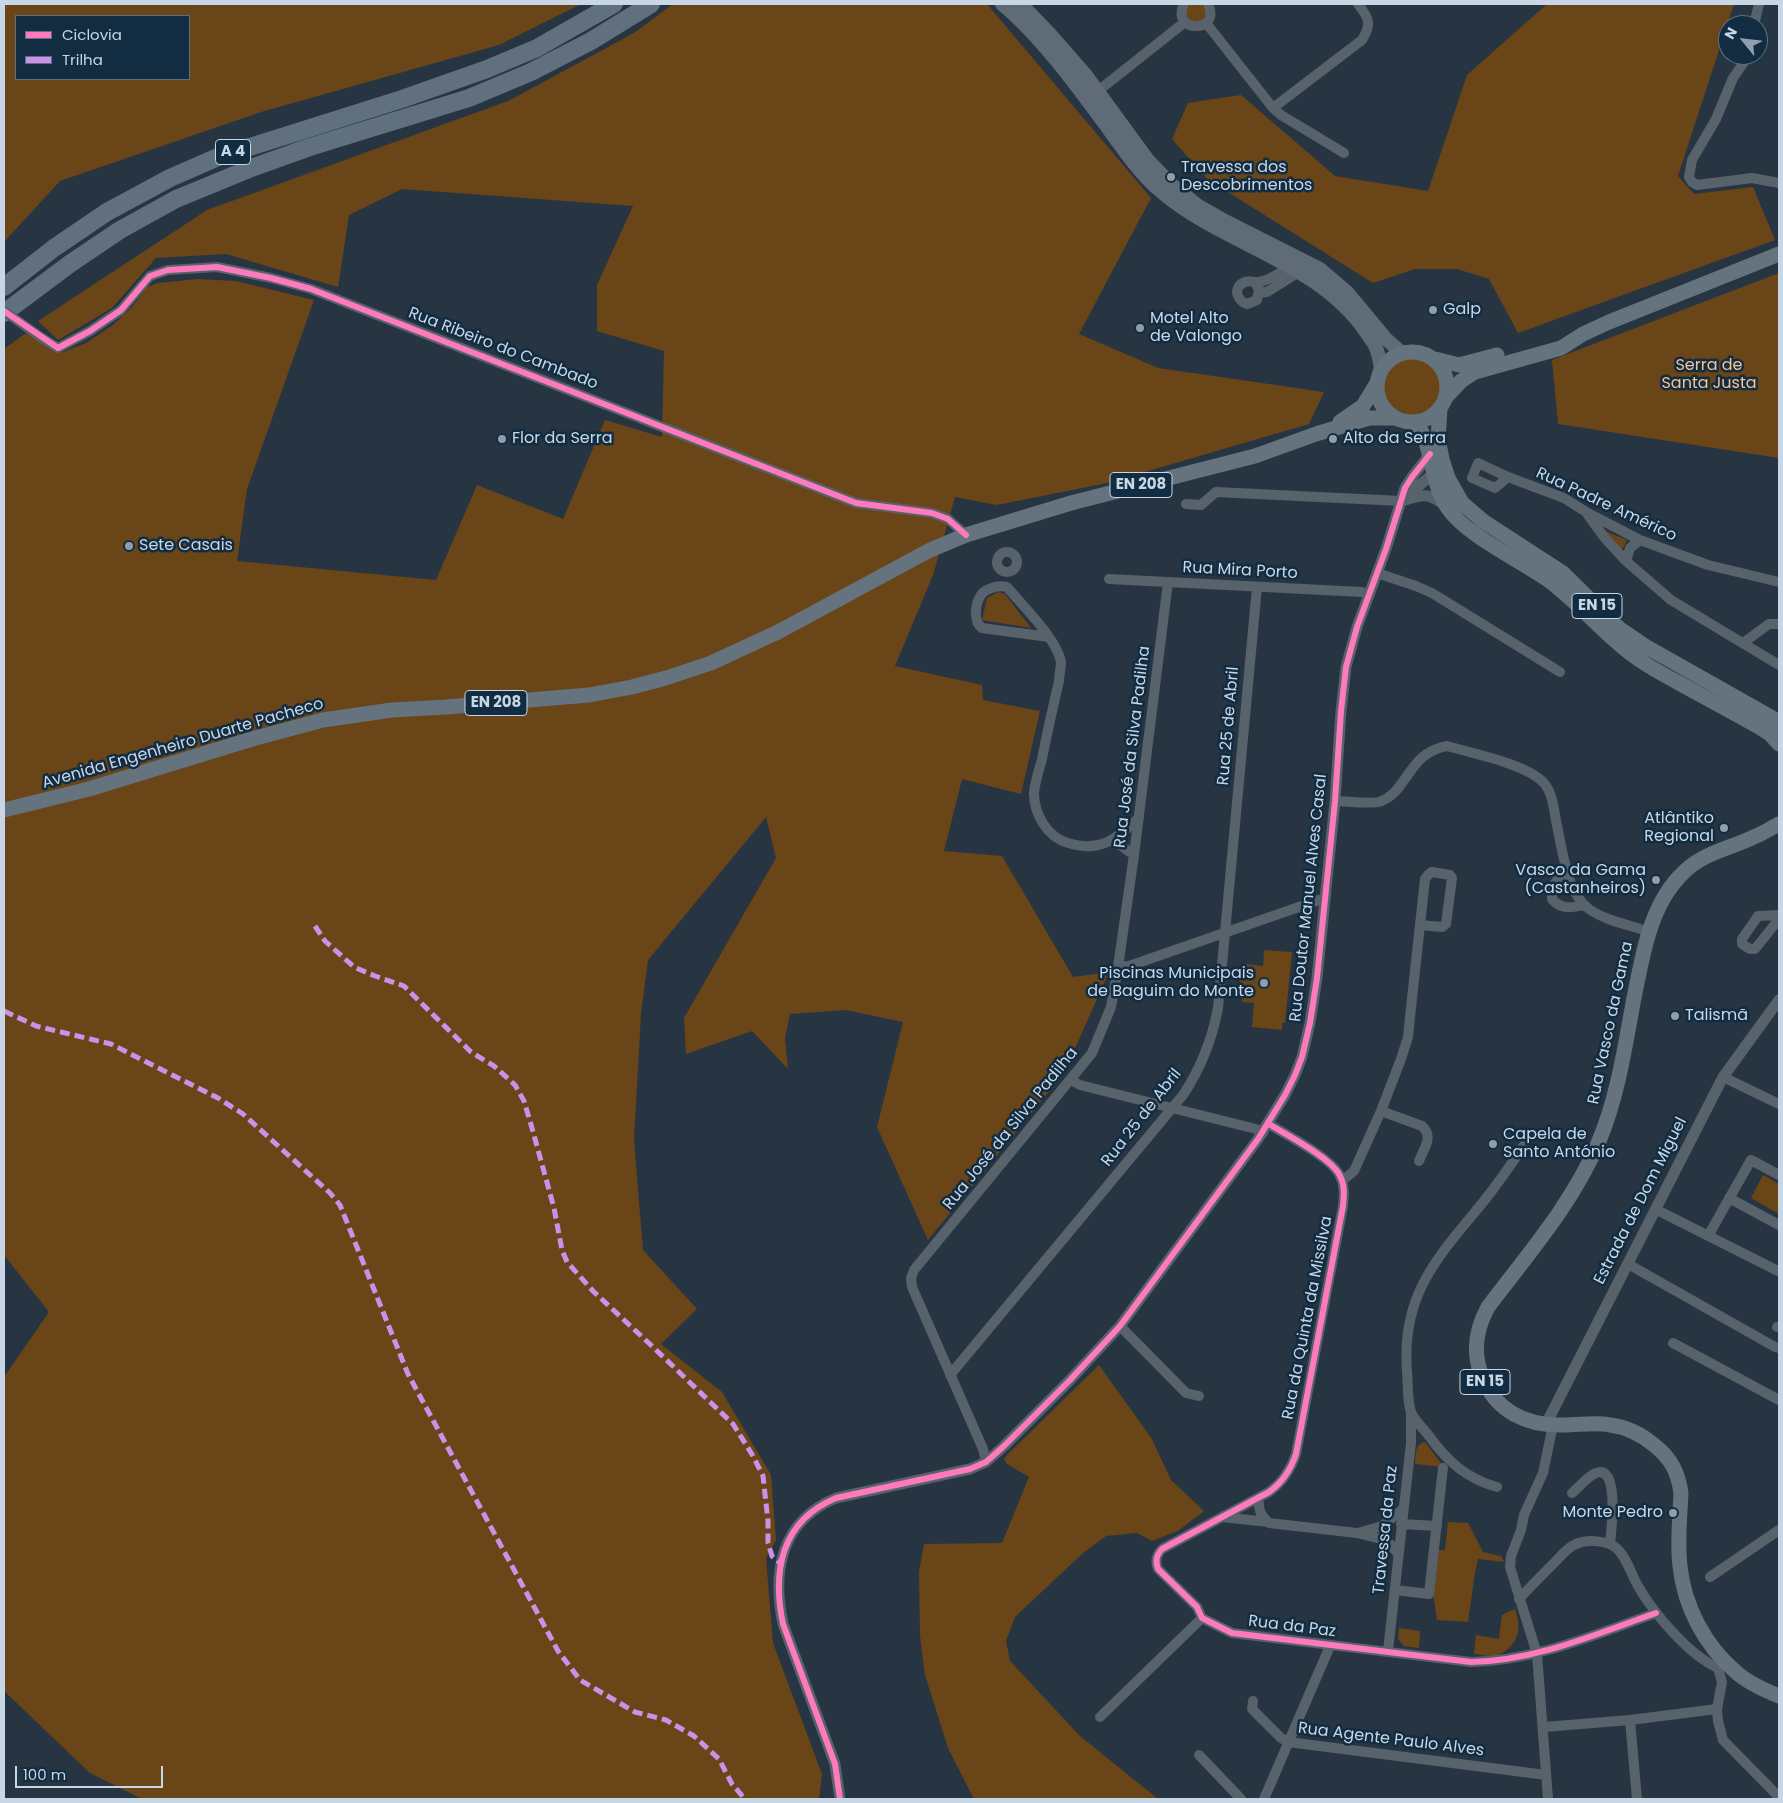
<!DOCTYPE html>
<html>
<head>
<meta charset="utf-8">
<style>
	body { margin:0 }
	#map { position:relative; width:1783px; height:1803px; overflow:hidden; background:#273542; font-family:Poppins,sans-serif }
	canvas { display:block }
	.frame { position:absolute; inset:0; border:5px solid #c7d7e5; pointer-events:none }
	.legend { position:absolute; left:15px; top:15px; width:175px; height:65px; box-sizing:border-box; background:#122c42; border:1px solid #5a7083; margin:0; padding:6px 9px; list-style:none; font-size:15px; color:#c7d7e5 }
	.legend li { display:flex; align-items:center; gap:10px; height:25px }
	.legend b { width:25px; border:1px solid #5a7083 }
	.north { position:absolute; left:1718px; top:15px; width:50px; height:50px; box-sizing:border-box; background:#122c42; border:1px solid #5a7083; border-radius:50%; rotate:299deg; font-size:14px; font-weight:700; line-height:20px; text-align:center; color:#c7d7e5 }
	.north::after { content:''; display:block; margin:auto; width:18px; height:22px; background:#8f9eac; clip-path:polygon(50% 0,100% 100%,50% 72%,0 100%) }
	.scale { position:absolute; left:15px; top:1766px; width:148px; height:22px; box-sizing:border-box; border:2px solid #c7d7e5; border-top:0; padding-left:6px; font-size:15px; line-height:18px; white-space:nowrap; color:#c7d7e5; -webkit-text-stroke:4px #122c42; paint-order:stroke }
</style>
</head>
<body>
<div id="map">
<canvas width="1783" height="1803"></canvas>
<div class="frame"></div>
<ul class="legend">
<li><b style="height:6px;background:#fd7abc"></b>Ciclovia</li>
<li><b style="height:6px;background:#ce8fe9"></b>Trilha</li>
</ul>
<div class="north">N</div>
<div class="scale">100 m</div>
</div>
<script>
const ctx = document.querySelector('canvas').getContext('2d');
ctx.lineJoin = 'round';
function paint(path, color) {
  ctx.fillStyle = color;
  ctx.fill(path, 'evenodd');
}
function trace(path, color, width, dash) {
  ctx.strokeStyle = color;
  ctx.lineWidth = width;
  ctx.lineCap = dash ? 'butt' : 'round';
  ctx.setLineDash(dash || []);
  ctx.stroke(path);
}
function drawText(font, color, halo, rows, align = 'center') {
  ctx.font = font + ' Poppins,sans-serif';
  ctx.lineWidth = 5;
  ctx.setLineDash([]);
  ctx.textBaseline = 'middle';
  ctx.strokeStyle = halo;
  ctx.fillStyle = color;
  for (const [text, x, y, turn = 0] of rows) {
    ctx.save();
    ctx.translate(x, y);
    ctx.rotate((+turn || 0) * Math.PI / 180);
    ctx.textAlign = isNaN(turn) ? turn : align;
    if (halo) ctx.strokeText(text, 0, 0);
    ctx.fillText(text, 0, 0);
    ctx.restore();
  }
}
const green = new Path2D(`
	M1186 12a10 10 0 1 1 20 0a10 10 0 1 1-20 0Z
	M 4,4 L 581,4 L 499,45 L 261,112 L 60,181 L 4,242 ZM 16,16 L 189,16 L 189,79 L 16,79 Z
	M 673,4 L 987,4 L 1151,198 L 1079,334 L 1158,368 L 1324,392 L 1309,424 L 1107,483 L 997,505 L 955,497 L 933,575 L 895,666 L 982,685 L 983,700 L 1040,711 L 1021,794 L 962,779 L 944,851 L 1002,856 L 1073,977 L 1109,972 L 1064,1073 L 928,1240 L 877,1127 L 903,1022 L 846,1010 L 790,1014 L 785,1038 L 788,1069 L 752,1031 L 686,1054 L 684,1018 L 776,858 L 766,817 L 648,960 L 641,1014 L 634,1140 L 643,1250 L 697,1309 L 661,1344 L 722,1392 L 771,1475 L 776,1540 L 766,1558 L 773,1643 L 822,1774 L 819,1799 L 142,1799 L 90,1773 L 4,1691 L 4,1377 L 49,1312 L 4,1255 L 4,349 L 26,333 L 60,353 L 86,343 L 113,325 L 132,307 L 147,287 L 158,283 L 198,279 L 236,281 L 314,300 L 247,489 L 237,561 L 436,580 L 477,485 L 563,519 L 605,420 L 662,437 L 664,351 L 597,331 L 597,285 L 633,206 L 402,189 L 349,215 L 338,287 L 226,254 L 156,258 L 112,308 L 58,340 L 38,321 L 207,210 L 508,101 L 634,33 Z
	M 1547,4 L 1734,4 L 1678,176 L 1694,194 L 1753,187 L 1775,240 L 1518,333 L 1489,279 L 1457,269 L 1415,269 L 1373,283 L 1207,179 L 1172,139 L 1188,103 L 1241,95 L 1335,176 L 1428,191 L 1467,75 Z
	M 1779,273 L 1779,458 L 1558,424 L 1552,360 Z
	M1383 386a29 29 0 1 1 58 0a29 29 0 1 1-58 0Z
	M 1605,531 L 1627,540 L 1622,550 Z
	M 998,592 L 1005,594 L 1031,628 L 982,620 L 987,598 Z
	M 1264,950 L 1292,952 L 1285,1023 L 1282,1023 L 1282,1030 L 1252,1027 L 1254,1003 L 1242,1002 L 1243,990 L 1239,990 L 1240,975 L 1245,976 L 1246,964 L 1263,966 Z
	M 1763,1175 L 1779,1184 L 1779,1214 L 1751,1198 Z
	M 1099,1365 L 1152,1439 L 1171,1480 L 1204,1511 L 1178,1531 L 1152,1541 L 1137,1533 L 1106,1536 L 1083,1553 L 1015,1617 L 1006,1641 L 1010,1661 L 1080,1736 L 1158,1799 L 974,1799 L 948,1748 L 925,1675 L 920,1636 L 919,1572 L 924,1544 L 1002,1543 L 1029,1477 L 1007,1464 L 1004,1459 L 1008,1454 Z
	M 1425,1442 L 1441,1463 L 1441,1467 L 1415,1464 C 1416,1456 1414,1444 1425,1442 Z
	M 1448,1522 L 1468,1523 L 1483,1552 L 1501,1556 L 1504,1562 L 1478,1559 L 1475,1572 L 1468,1622 L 1437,1620 L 1433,1594 L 1438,1550 L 1445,1550 Z
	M 1515,1609 C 1521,1626 1520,1641 1505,1651 C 1501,1654 1495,1656 1490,1656 C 1485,1656 1479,1654 1474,1654 L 1476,1635 L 1499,1639 L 1502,1615 Z
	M 1399,1628 L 1420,1631 L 1419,1648 L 1404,1646 L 1398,1639 Z`);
const minor = new Path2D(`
	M 1184,4 C 1170,33 1222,34 1208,4
	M 1206,23 L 1273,108 L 1281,115 L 1344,153
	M 1754,25 L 1759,4
	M 1749,55 L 1733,78 L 1716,119 L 1692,160 L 1689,177 L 1692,182 L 1697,185 L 1752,178 L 1779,183
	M 1098,91 L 1185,22
	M 1273,108 L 1362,40 C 1372,24 1369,18 1358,4
	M 1255,283 L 1259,289 L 1257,300 L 1247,304 C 1238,301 1232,289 1243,283 C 1248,279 1253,283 1258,282 C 1271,280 1283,271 1294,263
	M 1260,293 L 1267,292 L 1299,272 L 1301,269
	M 42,338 L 58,348 L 90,331 L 121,310 L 150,276 L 168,270 L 217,267 L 271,278 L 311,289 L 856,503 L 932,513 L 948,519 L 966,535
	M 1508,477 L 1495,488 L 1472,478 L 1478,463 L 1508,477 L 1564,498 L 1586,512 L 1640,540 L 1708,565 L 1779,582
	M 1186,504 L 1201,505 L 1216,492 L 1401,501
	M 1588,515 L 1604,537 L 1626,561 L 1671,600 L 1779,665
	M997 562a10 10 0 1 1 20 0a10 10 0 1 1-20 0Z
	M 1626,561 L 1630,548 L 1640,540
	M 1377,573 L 1416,586 L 1432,593 L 1560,672
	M 1109,579 L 1362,592 L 1370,594
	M 1049,637 L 982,628 C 973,622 975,604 981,595 C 986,588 999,585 1007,587 C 1022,605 1057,639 1061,662 C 1061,668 1059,675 1059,681 C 1053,707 1047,733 1042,759 C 1039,770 1035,782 1034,793 C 1034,814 1047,837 1068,843 C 1102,853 1115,839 1139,818
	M 1743,643 L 1769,624 L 1779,624
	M 1335,801 C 1345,801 1371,804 1379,802 C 1408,793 1407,753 1447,746 C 1471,753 1526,764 1543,782 C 1552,791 1554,808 1556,821 C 1562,846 1566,893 1589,909 C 1606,921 1630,925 1649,932
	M 1111,841 L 1120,845 L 1134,855
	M 1566,866 L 1552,888 L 1552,899 C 1561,910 1572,908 1584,905
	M 1779,915 L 1758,916 L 1742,939 L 1742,944 L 1750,949 L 1755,949 L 1779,919
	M 1118,967 L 1129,966 L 1319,900 L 1325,899
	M 1723,1077 L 1779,1104
	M 1071,1080 L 1080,1085 L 1256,1129 L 1263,1133
	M 1381,1111 L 1422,1126 C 1434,1137 1424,1148 1419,1161
	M 1269,1124 C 1286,1135 1332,1158 1340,1176 C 1345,1185 1344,1196 1343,1206 L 1296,1454 C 1291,1469 1283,1482 1269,1492 L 1162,1549 C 1156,1555 1155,1561 1158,1569 L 1197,1607 L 1202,1618 L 1232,1633 L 1471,1662 C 1535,1661 1596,1634 1656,1613
	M 1342,1181 L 1354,1171 L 1381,1111 L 1401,1059 L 1408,1037 L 1410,1017 L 1425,879 L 1428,875 L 1432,872 L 1450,875 L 1452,878 L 1446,924 L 1442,927 L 1420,925
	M 1729,1198 L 1779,1225
	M 1655,1209 L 1778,1271
	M 1708,1236 L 1751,1160 L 1779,1175
	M 1628,1264 L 1775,1347 L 1779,1348
	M 1120,1326 L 1186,1393 L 1199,1396
	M 1777,1327 L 1779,1327
	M 1673,1343 L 1779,1400
	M 950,1375 L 1183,1095 C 1201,1068 1212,1040 1218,1008 L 1257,587
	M 986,1462 L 983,1449 L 912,1287 L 911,1278 L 914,1270 L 1092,1053 L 1111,1007 L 1118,967 L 1134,855 L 1168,582
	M 1497,1487 C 1467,1479 1447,1461 1429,1436 C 1424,1429 1414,1420 1411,1412 C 1407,1401 1408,1382 1407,1371 C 1401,1293 1439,1256 1484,1201 C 1499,1182 1513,1162 1526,1142
	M 1572,1493 C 1579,1487 1588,1476 1596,1473 C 1620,1463 1611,1533 1610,1544
	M 1259,1498 C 1258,1509 1260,1515 1269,1523 L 1357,1533 L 1381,1539 L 1390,1544 L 1398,1554
	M 1222,1517 L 1268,1522
	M 1401,1524 L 1437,1526
	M 1358,1533 L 1382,1526 L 1402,1510
	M 1710,1577 L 1779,1530
	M 1395,1590 L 1429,1594 L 1443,1468
	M 1519,1599 C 1530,1587 1542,1575 1554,1563 C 1560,1557 1566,1549 1574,1545 C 1585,1539 1604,1540 1615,1547 C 1626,1555 1631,1574 1638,1586 C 1654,1614 1689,1655 1718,1668
	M 1388,1651 L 1411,1443 L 1411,1413
	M 1718,1668 L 1722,1682 L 1717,1709 L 1718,1721 L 1723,1740 L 1779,1797
	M 1253,1701 L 1252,1709 L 1281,1738 L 1288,1742 L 1546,1775
	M 1100,1717 L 1202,1618
	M 1630,1720 L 1637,1799
	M 1544,1727 L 1630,1720 L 1717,1709
	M 1199,1755 L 1241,1799
	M 1264,1799 L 1330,1646
	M 1548,1799 L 1537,1654 L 1510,1567 L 1511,1556 L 1521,1530 L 1524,1515 L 1543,1473 L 1553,1425`);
const tertiary = new Path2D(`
	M 1402,500 L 1434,473 L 1438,467
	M 1405,500 C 1424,494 1428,493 1445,505
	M 1546,1424 L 1723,1077 L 1779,1000
	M 840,1799 L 835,1764 L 783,1624 C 772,1571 781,1521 836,1498 L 970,1469 L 986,1462 L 1004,1446 L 1070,1380 L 1120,1326 L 1258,1139 L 1285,1095 L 1295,1075 L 1302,1057 L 1310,1023 L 1317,978 L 1335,801 L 1341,711 L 1346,667 L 1357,627 L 1386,549 L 1405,488 L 1412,477 L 1430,454`);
const secondary = new Path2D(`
	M 1002,4 C 1041,36 1080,90 1110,131 C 1126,153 1142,177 1164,194 C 1227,246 1318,262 1366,332 C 1369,337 1374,342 1376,348 C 1379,354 1380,363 1381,370
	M 1021,4 L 1050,34 L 1085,74 L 1147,159 L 1171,184 L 1197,205 L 1225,221 L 1320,269 L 1347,292 L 1386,339 L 1402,353`);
const primary = new Path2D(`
	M1377 387a35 35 0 1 1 70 0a35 35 0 1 1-70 0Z
	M 1435,359 L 1459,365 L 1497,355
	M 1446,397 L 1461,381 L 1475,372 L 1561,348 L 1583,334 L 1609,322 L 1779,254
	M 1440,409 L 1438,439 L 1442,459 L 1448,478 L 1462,503 L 1483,521 L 1563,573 L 1620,629 L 1645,646 L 1776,720 L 1779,724
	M 1340,422 L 1363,406 L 1377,383
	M 1416,422 C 1434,449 1430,481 1447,507 C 1465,535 1520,560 1548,580 C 1578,602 1601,631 1630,653 C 1645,665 1662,674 1679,683 C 1706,698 1732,712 1759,727 L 1770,734 L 1779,744
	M 4,810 L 89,789 L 252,739 L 323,720 L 392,710 L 446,707 L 589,695 L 632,687 L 666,678 L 711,663 L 778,632 L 930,550 L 966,535 L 1071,503 L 1255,456 L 1316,434 L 1369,418 L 1395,418
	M 1779,824 C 1771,828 1764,833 1756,836 C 1732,848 1705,852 1685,871 C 1650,903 1643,954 1634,998 C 1625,1046 1618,1096 1599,1141 C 1573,1203 1528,1254 1488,1307 C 1476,1329 1472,1352 1482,1376 C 1496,1412 1527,1426 1564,1425 C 1579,1425 1595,1422 1610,1425 C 1626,1427 1641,1434 1654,1445 C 1671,1458 1678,1472 1681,1493 C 1680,1517 1677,1542 1680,1566 C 1684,1606 1705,1646 1736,1672 C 1748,1683 1764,1690 1779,1696`);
const motorway = new Path2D(`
	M 4,287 L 54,248 L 107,212 L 170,178 L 218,157 L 402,99 L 487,69 L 537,48 L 614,4
	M 4,313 L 71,263 L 120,230 L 176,199 L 254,167 L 310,147 L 469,98 L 531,72 L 591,41 L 651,4`);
const minorBridge = new Path2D(`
	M 4,311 L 42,338`);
const quiet = new Path2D(`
	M 315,926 L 325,941 L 354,967 L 375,976 L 404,986 L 471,1052 L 494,1066 L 515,1085 L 524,1101 L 532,1128 L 554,1208 L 562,1250 L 567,1262 L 593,1291 L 653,1347 L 733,1424 L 753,1456 L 763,1476 L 768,1521 L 768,1543 L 772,1556 L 780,1563
	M 4,1011 L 36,1026 L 111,1044 L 218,1098 L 243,1114 L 330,1193 L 340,1205 L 408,1374 L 558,1651 L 580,1680 L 635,1712 L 666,1720 L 694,1736 L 719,1759 L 732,1784 L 745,1799`);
const cycleway = new Path2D(`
	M 4,311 L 58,348 L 90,331 L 121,310 L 150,276 L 168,270 L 217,267 L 271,278 L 311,289 L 856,503 L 932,513 L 948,519 L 966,535
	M 1269,1124 C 1286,1135 1332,1158 1340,1176 C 1345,1185 1344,1196 1343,1206 L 1296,1454 C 1291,1469 1283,1482 1269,1492 L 1162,1549 C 1156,1555 1155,1561 1158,1569 L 1197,1607 L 1202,1618 L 1232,1633 L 1471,1662 C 1535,1661 1596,1634 1656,1613
	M 840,1799 L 835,1764 L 783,1624 C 772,1571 781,1521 836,1498 L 970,1469 L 986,1462 L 1004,1446 L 1070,1380 L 1120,1326 L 1258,1139 L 1285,1095 L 1295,1075 L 1302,1057 L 1310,1023 L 1317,978 L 1335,801 L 1341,711 L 1346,667 L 1357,627 L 1386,549 L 1405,488 L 1412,477 L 1430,454`);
const markers = [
	[1171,177,5,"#8f9eac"],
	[1433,310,5,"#8f9eac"],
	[1140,328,5,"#8f9eac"],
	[502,439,5,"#8f9eac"],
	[1333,439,5,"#8f9eac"],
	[129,546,5,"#8f9eac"],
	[1724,828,5,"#8f9eac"],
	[1656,880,5,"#8f9eac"],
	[1264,983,5,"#8f9eac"],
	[1675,1016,5,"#8f9eac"],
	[1493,1144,5,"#8f9eac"],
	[1673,1513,5,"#8f9eac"]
];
const shields = [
	[233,152,35],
	[1141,485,62],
	[1597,606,50],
	[496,703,62],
	[1485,1382,50]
];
const shieldNames = [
	["A 4",233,152],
	["EN 208",1141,485],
	["EN 15",1597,606],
	["EN 208",496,703],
	["EN 15",1485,1382]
];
const poiNames = [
	["Travessa dos",1181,168],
	["Descobrimentos",1181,186],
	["Galp",1443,310],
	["Motel Alto",1150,319],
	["de Valongo",1150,337],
	["Flor da Serra",512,439],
	["Alto da Serra",1343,439],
	["Sete Casais",139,546],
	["Atlântiko",1714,819,"right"],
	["Regional",1714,837,"right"],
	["Vasco da Gama",1646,871,"right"],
	["(Castanheiros)",1646,889,"right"],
	["Piscinas Municipais",1254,974,"right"],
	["de Baguim do Monte",1254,992,"right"],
	["Talismã",1685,1016],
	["Capela de",1503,1135],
	["Santo António",1503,1153],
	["Monte Pedro",1663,1513,"right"]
];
const streetNames = [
	["Rua Ribeiro do Cambado",503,349,21],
	["Rua Padre Américo",1606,505,25],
	["Rua Mira Porto",1240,571,3],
	["Rua 25 de Abril",1229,726,-85],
	["Avenida Engenheiro Duarte Pacheco",183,744,-16],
	["Rua José da Silva Padilha",1133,747,-83],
	["Rua Doutor Manuel Alves Casal",1309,898,-84],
	["Rua Vasco da Gama",1611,1023,-78],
	["Rua 25 de Abril",1142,1118,-52],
	["Rua José da Silva Padilha",1011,1129,-51],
	["Estrada de Dom Miguel",1641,1201,-63],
	["Rua da Quinta da Missilva",1308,1318,-79],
	["Travessa da Paz",1386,1530,-84],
	["Rua da Paz",1292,1627,7],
	["Rua Agente Paulo Alves",1391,1740,7]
];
const parkNames = [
	["Serra de",1709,366],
	["Santa Justa",1709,384]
];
paint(green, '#6a4518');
trace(minor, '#57626b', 10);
trace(tertiary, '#57626b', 11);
trace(secondary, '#5f6b77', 14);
trace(primary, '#65737f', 15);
trace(motorway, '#60707e', 18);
trace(minorBridge, '#57626b', 10);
trace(quiet, '#ce8fe9', 5, [10, 5]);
trace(cycleway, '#fd7abc', 6);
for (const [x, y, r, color] of markers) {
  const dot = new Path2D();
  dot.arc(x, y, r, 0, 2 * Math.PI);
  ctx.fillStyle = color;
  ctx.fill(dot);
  trace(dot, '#122c42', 2);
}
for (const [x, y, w] of shields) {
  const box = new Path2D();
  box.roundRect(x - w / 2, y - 12.5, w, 25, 4);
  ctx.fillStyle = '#122c42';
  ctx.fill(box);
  trace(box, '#c7d7e5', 1);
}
drawText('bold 15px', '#c7d7e5', null, shieldNames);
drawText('16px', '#c7d7e5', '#122c42', poiNames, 'left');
drawText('16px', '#c7d7e5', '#122c42', streetNames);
drawText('16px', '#f6c493', '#122c42', parkNames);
</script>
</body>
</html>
